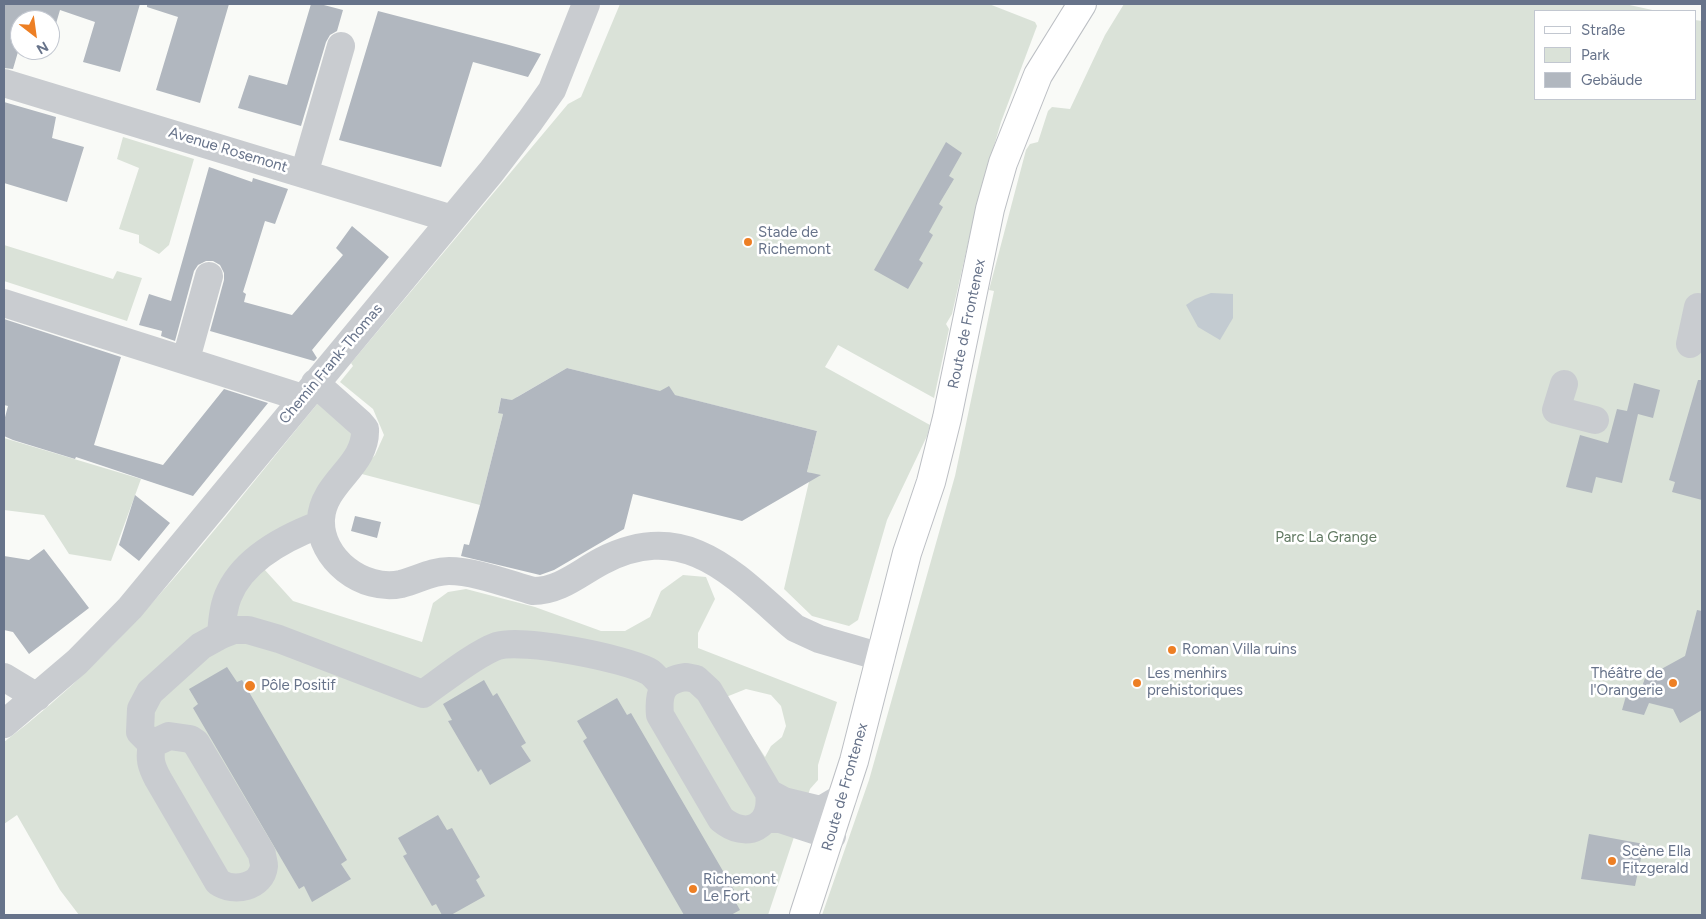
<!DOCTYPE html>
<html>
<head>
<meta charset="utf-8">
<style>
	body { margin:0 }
	#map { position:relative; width:1706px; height:919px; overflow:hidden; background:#f9faf7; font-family:Figtree,sans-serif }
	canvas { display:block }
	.frame { position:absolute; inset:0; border:5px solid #67738a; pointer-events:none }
	.legend { position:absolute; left:1534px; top:10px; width:162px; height:90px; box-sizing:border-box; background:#fff; border:1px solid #c2c7d0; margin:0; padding:6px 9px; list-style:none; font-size:15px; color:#67738a }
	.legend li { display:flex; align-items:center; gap:10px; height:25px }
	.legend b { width:25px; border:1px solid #c2c7d0 }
	.north { position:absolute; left:10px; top:10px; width:50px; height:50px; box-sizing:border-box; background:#fff; border:1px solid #c2c7d0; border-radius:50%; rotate:150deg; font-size:14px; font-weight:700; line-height:20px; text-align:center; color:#67738a }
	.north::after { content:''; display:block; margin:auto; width:18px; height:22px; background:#ed7f24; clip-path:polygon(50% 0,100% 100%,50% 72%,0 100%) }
</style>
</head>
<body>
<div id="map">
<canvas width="1706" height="919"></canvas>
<div class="frame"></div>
<ul class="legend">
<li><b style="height:6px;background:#fff"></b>Straße</li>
<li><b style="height:14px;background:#dae2d8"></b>Park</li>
<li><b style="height:14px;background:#b1b7bf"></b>Gebäude</li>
</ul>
<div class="north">N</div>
</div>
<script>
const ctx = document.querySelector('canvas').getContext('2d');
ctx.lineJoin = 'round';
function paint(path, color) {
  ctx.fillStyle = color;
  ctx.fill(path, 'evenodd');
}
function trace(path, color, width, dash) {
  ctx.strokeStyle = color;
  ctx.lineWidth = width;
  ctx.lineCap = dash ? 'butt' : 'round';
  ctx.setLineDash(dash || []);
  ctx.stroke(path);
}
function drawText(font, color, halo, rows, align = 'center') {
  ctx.font = font + ' Figtree,sans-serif';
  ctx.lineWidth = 5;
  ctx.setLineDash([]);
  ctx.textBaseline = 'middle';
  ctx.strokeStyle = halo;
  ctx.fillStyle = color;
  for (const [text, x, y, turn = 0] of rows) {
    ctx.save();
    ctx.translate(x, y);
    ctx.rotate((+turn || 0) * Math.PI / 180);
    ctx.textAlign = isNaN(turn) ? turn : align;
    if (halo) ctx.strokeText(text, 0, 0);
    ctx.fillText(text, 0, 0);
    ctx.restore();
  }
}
const green = new Path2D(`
	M 620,4 L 989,4 L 1035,22 L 1037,26 L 1001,122 L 976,208 L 952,314 L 946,324 L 949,329 L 934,398 L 838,345 L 825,367 L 930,425 L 927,436 L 887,520 L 858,620 L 849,626 L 812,616 L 784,589 L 811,473 L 807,472 L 817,431 L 567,368 L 517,397 L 516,401 L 501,398 L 498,412 L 503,414 L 480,505 L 358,473 L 375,455 L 384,435 L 373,409 L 340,382 L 353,366 L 351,363 L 568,104 L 581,97 Z
	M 1124,4 L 1625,4 L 1657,11 L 1535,11 L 1535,99 L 1695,99 L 1695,20 L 1702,21 L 1702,915 L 822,915 L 869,780 L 955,476 L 994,291 L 989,290 L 1026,150 L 1030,144 L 1038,142 L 1048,111 L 1052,107 L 1070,109 L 1105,35 Z
	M 123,137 L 194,159 L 169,245 L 159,254 L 139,243 L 139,235 L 119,229 L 139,168 L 117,159 Z
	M 4,245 L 113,279 L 117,271 L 142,278 L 127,321 L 4,281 Z
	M 318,403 L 335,416 L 354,437 L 316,506 L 264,569 L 293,601 L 422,642 L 433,603 L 448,592 L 466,589 L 535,607 L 601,631 L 625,631 L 650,617 L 661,591 L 683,575 L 706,577 L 715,599 L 698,633 L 698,648 L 837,702 L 818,765 L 818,780 L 810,789 L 768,915 L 79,915 L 60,890 L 17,815 L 4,824 L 4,742 C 127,650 220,521 318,403 ZM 746,689 L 771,695 L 781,706 L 786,726 L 782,737 L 771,746 L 765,757 L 726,697 Z
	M 4,438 L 141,479 L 111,561 L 69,554 L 44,515 L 4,510 Z`);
const water = new Path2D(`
	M 1211,293 L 1233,294 L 1233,318 L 1220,340 L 1198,327 L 1186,305 L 1195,299 Z`);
const building = new Path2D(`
	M 4,4 L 140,4 L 120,72 L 83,62 L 95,22 L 60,10 L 50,44 L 50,20 L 20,20 L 20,45 L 13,69 L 4,68 Z
	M 147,4 L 229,4 L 200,103 L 156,90 L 178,17 L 147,7 Z
	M 311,4 L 320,4 L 343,10 L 337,31 L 330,35 L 326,42 L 301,126 L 238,108 L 249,75 L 287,85 Z
	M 378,11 L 509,45 L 541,54 L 528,77 L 473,62 L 441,167 L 339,140 Z
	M 4,102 L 56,117 L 52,138 L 84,147 L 67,202 L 4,183 Z
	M 946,142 L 962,153 L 949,176 L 954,179 L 939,204 L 943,207 L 929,232 L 933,235 L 919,260 L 923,263 L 908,289 L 874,270 Z
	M 209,167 L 252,182 L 253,178 L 288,189 L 275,224 L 265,221 L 243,292 L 246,294 L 244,302 L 292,315 L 343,255 L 336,248 L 352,226 L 389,257 L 312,350 L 317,358 L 314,361 L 210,331 L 224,280 L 224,273 L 220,265 L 213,261 L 206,261 L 198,265 L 194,271 L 175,341 L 161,336 L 162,331 L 139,325 L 149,294 L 171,301 Z
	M 4,319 L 121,357 L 94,445 L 163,465 L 224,389 L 268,403 L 193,496 L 76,457 L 75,459 L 13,440 L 4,436 L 4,421 L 8,406 L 4,405 Z
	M 567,368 L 660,391 L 669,386 L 675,395 L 817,431 L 807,472 L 821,475 L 742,521 L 633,494 L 624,529 L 554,570 L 540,575 L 461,556 L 464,544 L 469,545 L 480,505 L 503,414 L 498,413 L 501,398 L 512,400 Z
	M 1698,380 L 1702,380 L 1702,500 L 1672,492 L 1675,482 L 1669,480 Z
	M 1634,383 L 1660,390 L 1653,418 L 1638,414 L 1622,483 L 1596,477 L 1592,493 L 1566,487 L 1580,435 L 1608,443 L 1617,409 L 1627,411 Z
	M 135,495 L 170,523 L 139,561 L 119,545 Z
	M 355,516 L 381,522 L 377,538 L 351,531 Z
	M 44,549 L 89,608 L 29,654 L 13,632 L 4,630 L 4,556 L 29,560 Z
	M 1697,610 L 1702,611 L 1702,710 L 1680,723 L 1673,709 L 1649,703 L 1644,715 L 1622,710 L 1628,689 L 1640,693 L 1645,678 L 1685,656 Z
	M 227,667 L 237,682 L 242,680 L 347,860 L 341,864 L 351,879 L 312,902 L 304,886 L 299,889 L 193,708 L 198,704 L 189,689 Z
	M 484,680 L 493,696 L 497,693 L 526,743 L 521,746 L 531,761 L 490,785 L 481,769 L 478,772 L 448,721 L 452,720 L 443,704 Z
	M 617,698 L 627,715 L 631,713 L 734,890 L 730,892 L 740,910 L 731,915 L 684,915 L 583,741 L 587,738 L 577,721 Z
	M 438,815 L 447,830 L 452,828 L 480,877 L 476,880 L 485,896 L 451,915 L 442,915 L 436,904 L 432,906 L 403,856 L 407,854 L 398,838 Z
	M 1589,834 L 1644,844 L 1635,886 L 1581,879 Z`);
const minor = new Path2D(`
	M 4,83 L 452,219
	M 304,174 L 341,46
	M 4,303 L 303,398
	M 1690,344 L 1698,307
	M 186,359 L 209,276
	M 315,383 L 360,423 L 365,429 C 367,466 323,482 321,519 C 319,559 363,592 401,584 C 418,580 431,571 449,571 C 474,571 508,584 533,591 C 560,591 579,573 602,561 C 687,517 736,577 795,628 L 819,639 L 881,657
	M 1564,384 L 1556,410 L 1595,420
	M 221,635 C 222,622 223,608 228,596 C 243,559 286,537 321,524
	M 4,677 L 37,697
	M 686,677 L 696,679 L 709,691 L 769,793 C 774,826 747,841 721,819 L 660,715 C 658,693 662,680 686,677 Z
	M 4,724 L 77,662 L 130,608 L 491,172 L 530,121 L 552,90 L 586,4
	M 169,736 L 190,739 L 196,743 L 262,854 C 262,857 264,862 264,866 C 262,887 234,893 218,882 L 158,779 C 151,766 149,759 152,744 Z
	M 152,744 L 140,732 L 141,709 L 150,692 L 201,646 L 221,635 L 234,630 L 248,630 L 279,639 L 423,694 C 443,680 475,654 497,646 C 523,638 623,658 648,671 C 654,674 659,682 664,687
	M 769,793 L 784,801 L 821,810 L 843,797
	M 772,819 L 780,819 L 832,836`);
const major = new Path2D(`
	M 804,915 L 854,761 L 907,553 L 931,482 L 947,418 L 990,209 L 1003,163 L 1038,75 L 1082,4`);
const markers = [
	[748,242,5,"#ed7f24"],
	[1172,650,5,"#ed7f24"],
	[1137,683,5,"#ed7f24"],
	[1673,683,5,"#ed7f24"],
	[250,686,6,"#ed7f24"],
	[1612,861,5,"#ed7f24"],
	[693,889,5,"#ed7f24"]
];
const streetNames = [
	["Avenue Rosemont",228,150,17],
	["Route de Frontenex",967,324,-78],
	["Chemin Frank-Thomas",331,364,-50],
	["Route de Frontenex",845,787,-74]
];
const poiNames = [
	["Stade de",758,233],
	["Richemont",758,250],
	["Roman Villa ruins",1182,650],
	["Les menhirs",1147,674],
	["prehistoriques",1147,691],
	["Théâtre de",1663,674,"right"],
	["l'Orangerie",1663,691,"right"],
	["Pôle Positif",261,686],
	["Scène Ella",1622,852],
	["Fitzgerald",1622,869],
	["Richemont",703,880],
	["Le Fort",703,897]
];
const parkNames = [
	["Parc La Grange",1326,538]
];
paint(green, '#dae2d8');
paint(water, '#c3cbd1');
paint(building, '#b1b7bf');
trace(major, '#bcbfc4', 30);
trace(minor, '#c9ccd0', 28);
trace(major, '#fff', 28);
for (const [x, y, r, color] of markers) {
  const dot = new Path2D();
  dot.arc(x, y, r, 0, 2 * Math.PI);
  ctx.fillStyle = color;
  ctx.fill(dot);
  trace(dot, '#fff', 2);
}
drawText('15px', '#67738a', '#fff', streetNames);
drawText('15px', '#67738a', '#fff', poiNames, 'left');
drawText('15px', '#627a63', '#fff', parkNames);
</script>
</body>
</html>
